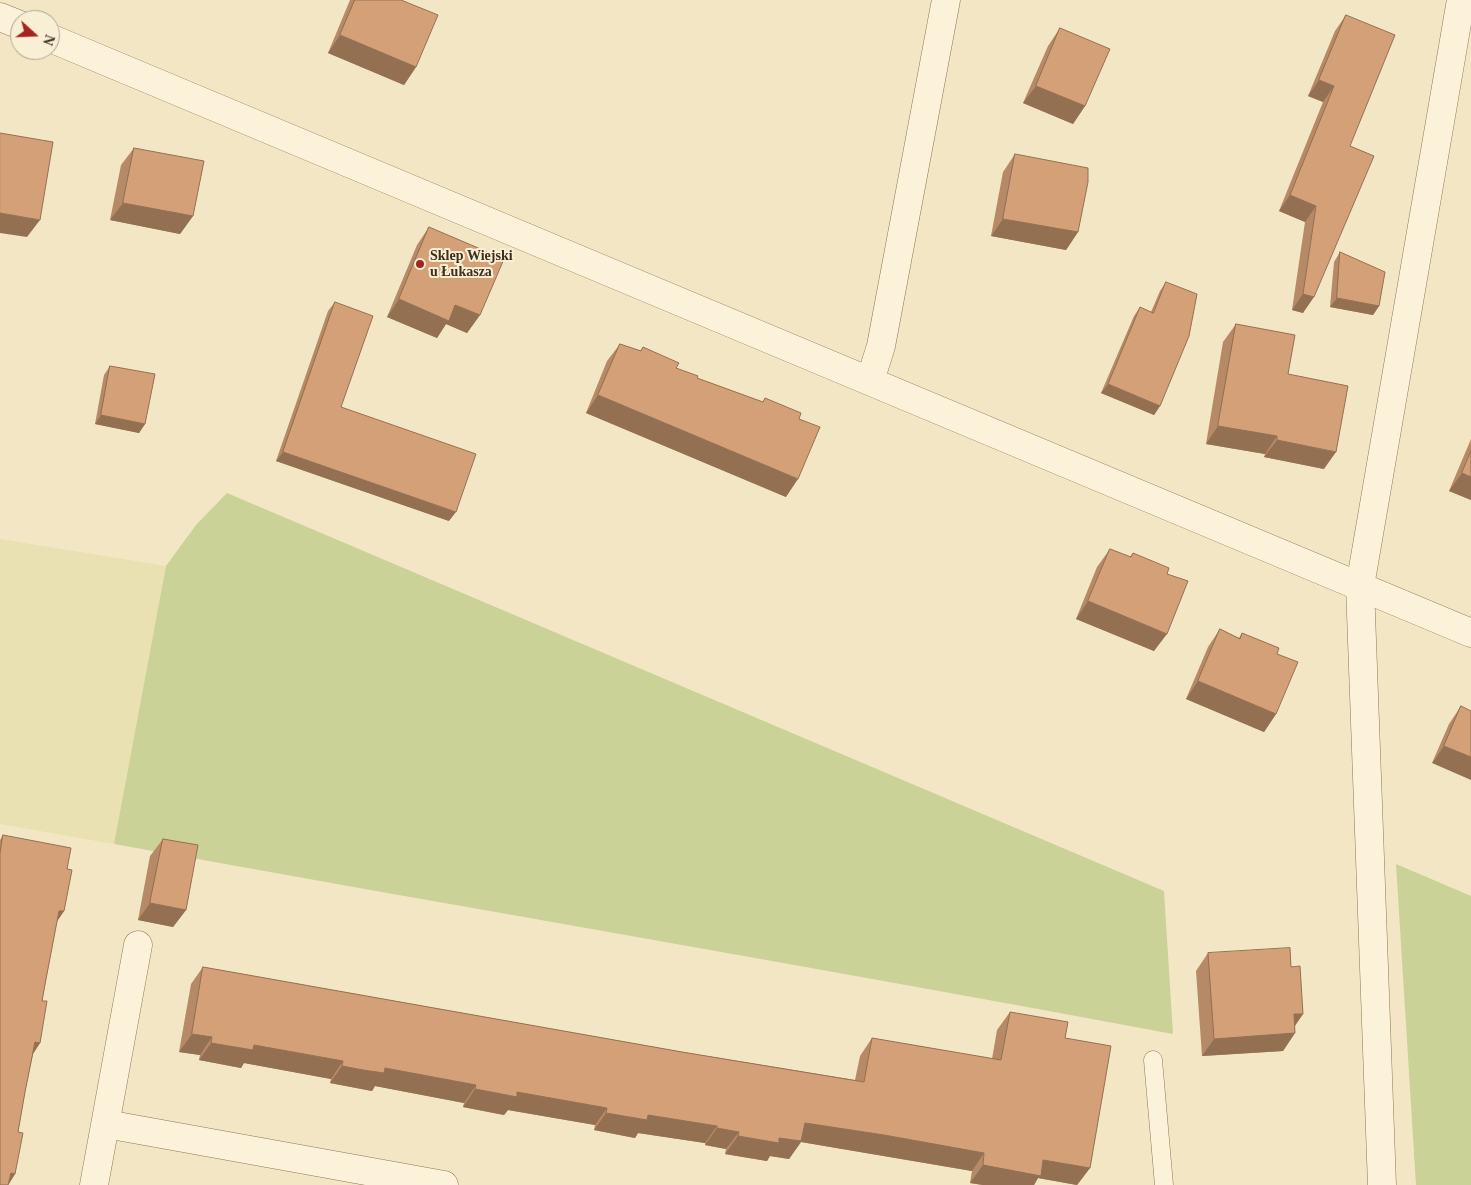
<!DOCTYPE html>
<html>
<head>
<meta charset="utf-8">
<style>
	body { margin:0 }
	#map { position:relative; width:1471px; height:1185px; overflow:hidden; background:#f2e6c4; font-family:Georgia,serif }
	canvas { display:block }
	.north { position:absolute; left:10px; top:10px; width:50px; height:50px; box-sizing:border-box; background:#f9efd5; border:1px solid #aea28c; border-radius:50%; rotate:110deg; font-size:14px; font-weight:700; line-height:20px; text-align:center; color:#3e2e1e }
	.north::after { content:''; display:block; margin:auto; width:18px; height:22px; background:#a52422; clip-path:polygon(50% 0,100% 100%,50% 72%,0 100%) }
</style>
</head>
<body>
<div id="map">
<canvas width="1471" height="1185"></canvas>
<div class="north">N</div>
</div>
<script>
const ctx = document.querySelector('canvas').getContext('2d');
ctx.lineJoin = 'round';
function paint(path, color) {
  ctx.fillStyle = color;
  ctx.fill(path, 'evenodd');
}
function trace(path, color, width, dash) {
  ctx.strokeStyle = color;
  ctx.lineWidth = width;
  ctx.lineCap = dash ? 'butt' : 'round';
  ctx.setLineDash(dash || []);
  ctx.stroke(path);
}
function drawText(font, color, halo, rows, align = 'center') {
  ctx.font = font + ' Georgia,serif';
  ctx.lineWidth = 4;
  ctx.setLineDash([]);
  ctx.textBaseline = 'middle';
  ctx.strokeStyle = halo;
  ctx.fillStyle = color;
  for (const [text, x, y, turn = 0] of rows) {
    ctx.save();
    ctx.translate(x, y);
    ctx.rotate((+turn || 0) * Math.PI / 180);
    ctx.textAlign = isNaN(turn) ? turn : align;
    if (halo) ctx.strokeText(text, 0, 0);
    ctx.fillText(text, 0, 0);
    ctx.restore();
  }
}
const farmland = new Path2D(`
	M 0,539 L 166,566 L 114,844 L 0,824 Z`);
const green = new Path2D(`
	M 227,493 L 1164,891 L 1173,1034 C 821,968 467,908 114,844 L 166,566 L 196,525 Z
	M 1396,864 L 1471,896 L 1471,1185 L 1416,1185 Z`);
const lane = new Path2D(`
	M 1153,1060 L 1164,1185`);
const street = new Path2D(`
	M 0,17 L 20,25
	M 50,38 L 1471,633
	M 870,381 L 881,346 L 946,0
	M 106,1124 L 444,1185
	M 94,1185 L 138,945
	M 1382,1185 L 1360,586 L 1461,0`);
const wall = new Path2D(`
	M 350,0 L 401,0 L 416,67 L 404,85 L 328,53 Z
	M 1346,15 L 1350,146 L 1303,313 L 1292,310 L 1305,222 L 1279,211 L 1323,102 L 1308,96 L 1335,31 Z
	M 1060,28 L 1085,106 L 1073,124 L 1023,103 L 1048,46 Z
	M 134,148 L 193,216 L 180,234 L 110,220 L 121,165 Z
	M 1015,154 L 1078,232 L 1066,250 L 991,236 L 1003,172 Z
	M 429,227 L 480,315 L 467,333 L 446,324 L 437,338 L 387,317 L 417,245 Z
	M 1340,252 L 1379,306 L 1373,315 L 1330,307 L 1334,262 Z
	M 1166,282 L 1160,406 L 1154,415 L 1101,393 L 1134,316 L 1140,307 L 1151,312 L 1160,291 Z
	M 335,302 L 341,407 L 449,521 L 276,461 L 328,311 Z
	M 1236,324 L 1288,374 L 1324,469 L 1264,457 L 1265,454 L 1206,444 L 1223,342 Z
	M 620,344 L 640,351 L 643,347 L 676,368 L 697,378 L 763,402 L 765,398 L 799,419 L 786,497 L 586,413 L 607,361 Z
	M 110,366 L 145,424 L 139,433 L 95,424 L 104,375 Z
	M 1471,439 L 1471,500 L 1449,491 Z
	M 1110,549 L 1130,557 L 1133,553 L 1167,574 L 1154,651 L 1076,619 L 1097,567 Z
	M 1220,629 L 1239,638 L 1242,633 L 1277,654 L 1276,714 L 1264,732 L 1186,699 L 1208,647 Z
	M 1461,706 L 1471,711 L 1432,763 L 1449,724 Z
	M 3,835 L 67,869 L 64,911 L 57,921 L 42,1001 L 40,1043 L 33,1054 L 25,1092 L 18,1132 L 15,1174 L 9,1184 L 0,1185 L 0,840 Z
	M 163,839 L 186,910 L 173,927 L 138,920 L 150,856 Z
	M 1208,953 L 1291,967 L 1303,1014 L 1295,1026 L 1295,1033 L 1283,1051 L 1202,1056 L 1196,971 Z
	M 203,967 L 682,1052 L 855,1080 L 860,1056 L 872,1038 L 992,1059 L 997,1030 L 1010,1012 L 1065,1038 L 1090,1168 L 1077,1185 L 1038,1178 L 1034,1185 L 983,1185 L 970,1183 L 972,1171 L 801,1142 L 789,1159 L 770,1156 L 767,1161 L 725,1154 L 726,1149 L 705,1145 L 705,1143 L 638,1133 L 635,1138 L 594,1130 L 595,1125 L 508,1110 L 504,1115 L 463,1107 L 464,1103 L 375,1086 L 372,1091 L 330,1083 L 331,1079 L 244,1063 L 241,1068 L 199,1060 L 200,1055 L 179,1052 L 191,984 Z`);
const shadedWall = new Path2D(`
	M 340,35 L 416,67 L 404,85 L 328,53 Z
	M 1319,80 L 1334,86 L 1323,102 L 1308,96 Z
	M 1036,86 L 1085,106 L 1073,124 L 1023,103 Z
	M 1290,195 L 1316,206 L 1305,222 L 1279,211 Z
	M 123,203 L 193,216 L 180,234 L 110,220 Z
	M 0,213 L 40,220 L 27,237 L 0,233 Z
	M 1003,219 L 1078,232 L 1066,250 L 991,236 Z
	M 1303,294 L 1314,297 L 1303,313 L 1292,310 Z
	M 1337,298 L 1379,306 L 1373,315 L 1330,307 Z
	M 399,299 L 455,305 L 480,315 L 467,333 L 446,324 L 437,338 L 387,317 Z
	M 1108,384 L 1160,406 L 1154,415 L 1101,393 Z
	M 598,395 L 798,479 L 786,497 L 586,413 Z
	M 101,415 L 145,424 L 139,433 L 95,424 Z
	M 1218,426 L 1277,436 L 1265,454 L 1206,444 Z
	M 1277,440 L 1336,452 L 1324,469 L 1264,457 Z
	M 283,452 L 456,512 L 449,521 L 276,461 Z
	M 1462,473 L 1471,477 L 1471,500 L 1449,491 Z
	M 1088,601 L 1167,634 L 1154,651 L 1076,619 Z
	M 1198,681 L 1276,714 L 1264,732 L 1186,699 Z
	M 1444,746 L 1471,757 L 1471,780 L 1432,763 Z
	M 150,903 L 186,910 L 173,927 L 138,920 Z
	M 59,911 L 64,911 L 52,929 Z
	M 1294,1014 L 1303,1014 L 1291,1031 Z
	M 1295,1033 L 1283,1051 L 1202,1056 L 1214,1039 Z
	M 192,1034 L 212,1037 L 200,1055 L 179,1052 Z
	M 35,1042 L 40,1043 L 28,1061 Z
	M 211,1043 L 254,1045 L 343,1061 L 331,1079 L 244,1063 L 241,1068 L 199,1060 Z
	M 342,1066 L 385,1068 L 476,1085 L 464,1103 L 375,1086 L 372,1091 L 330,1083 Z
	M 475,1089 L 517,1092 L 607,1108 L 595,1125 L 508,1110 L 504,1115 L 463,1107 Z
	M 606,1113 L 648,1115 L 717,1126 L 705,1143 L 638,1133 L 635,1138 L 594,1130 Z
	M 805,1123 L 884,1135 L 984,1153 L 972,1171 L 801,1142 L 789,1159 L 770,1156 L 767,1161 L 725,1154 L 738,1136 L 779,1138 Z
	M 717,1128 L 739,1132 L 726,1149 L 705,1145 Z
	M 1043,1160 L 1090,1168 L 1077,1185 L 1038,1178 L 1034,1185 L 983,1185 L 970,1183 L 983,1165 Z
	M 11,1173 L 15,1174 L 8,1185 Z`);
const building = new Path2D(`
	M 355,0 L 401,0 L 438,15 L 416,67 L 340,35 Z
	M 1346,15 L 1395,35 L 1350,146 L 1374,156 L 1314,297 L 1303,294 L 1316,206 L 1290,195 L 1334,86 L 1319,80 Z
	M 1060,28 L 1110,49 L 1085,106 L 1036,86 Z
	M 0,133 L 53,142 L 40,220 L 0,213 Z
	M 134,148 L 204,161 L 193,216 L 123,203 Z
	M 1015,154 L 1088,168 L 1088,182 L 1078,232 L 1003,219 Z
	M 429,227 L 504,259 L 480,315 L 455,305 L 449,321 L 399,299 Z
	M 1340,252 L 1385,272 L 1379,306 L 1337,298 Z
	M 1166,282 L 1197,294 L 1189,336 L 1160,406 L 1108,384 L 1140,307 L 1153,313 Z
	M 335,302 L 373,316 L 341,407 L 476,454 L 456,512 L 283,452 Z
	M 1236,324 L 1295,335 L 1288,374 L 1348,386 L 1336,452 L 1277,440 L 1277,436 L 1218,426 Z
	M 620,344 L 641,351 L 643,347 L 679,363 L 676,368 L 698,376 L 697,378 L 763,402 L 765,398 L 801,413 L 799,419 L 820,427 L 798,479 L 598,395 Z
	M 110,366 L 155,374 L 145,424 L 101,415 Z
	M 1471,451 L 1471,477 L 1462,473 Z
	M 1110,549 L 1131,557 L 1133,553 L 1169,568 L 1167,574 L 1188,581 L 1167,634 L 1088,601 Z
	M 1220,629 L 1240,639 L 1242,633 L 1279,648 L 1277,654 L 1298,662 L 1276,714 L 1198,681 Z
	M 1461,706 L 1471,711 L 1471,757 L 1444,746 Z
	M 3,835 L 71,848 L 67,869 L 72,870 L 64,911 L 59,911 L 46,979 L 42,1001 L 47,1001 L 40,1043 L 35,1042 L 25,1092 L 18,1132 L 23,1133 L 15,1174 L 11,1173 L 8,1185 L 0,1185 L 0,854 Z
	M 163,839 L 198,845 L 186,910 L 150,903 Z
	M 1290,948 L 1291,967 L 1300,966 L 1303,1014 L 1294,1014 L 1295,1033 L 1214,1039 L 1208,953 Z
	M 203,967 L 682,1052 L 864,1082 L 872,1038 L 1001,1060 L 1010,1012 L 1068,1022 L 1065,1038 L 1111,1046 L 1090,1168 L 1043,1160 L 1041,1176 L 983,1165 L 984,1153 L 884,1135 L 805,1123 L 801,1141 L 779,1138 L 779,1143 L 738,1136 L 739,1132 L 717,1128 L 717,1126 L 648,1115 L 647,1120 L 606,1113 L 607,1108 L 517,1092 L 517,1097 L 475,1089 L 476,1085 L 385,1068 L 384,1073 L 363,1070 L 342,1066 L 343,1061 L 254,1045 L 253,1050 L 211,1043 L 212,1037 L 192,1034 Z`);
const markers = [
	[420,264,5,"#a52422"]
];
const poiNames = [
	["Sklep Wiejski",430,256],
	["u Łukasza",430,272]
];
paint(farmland, '#e9e1b1');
paint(green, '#cad297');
trace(lane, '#8f7758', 19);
trace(street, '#8f7758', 29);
trace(lane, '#fcf2d9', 18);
trace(street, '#fcf2d9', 28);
paint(wall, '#b68a66');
paint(shadedWall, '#947053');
paint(building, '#d4a077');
trace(building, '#947053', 1);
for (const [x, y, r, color] of markers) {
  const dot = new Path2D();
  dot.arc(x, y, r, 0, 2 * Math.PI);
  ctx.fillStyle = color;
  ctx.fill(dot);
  trace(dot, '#f9efd5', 2);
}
drawText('bold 14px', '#3e2e1e', '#f9efd5', poiNames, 'left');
</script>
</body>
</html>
